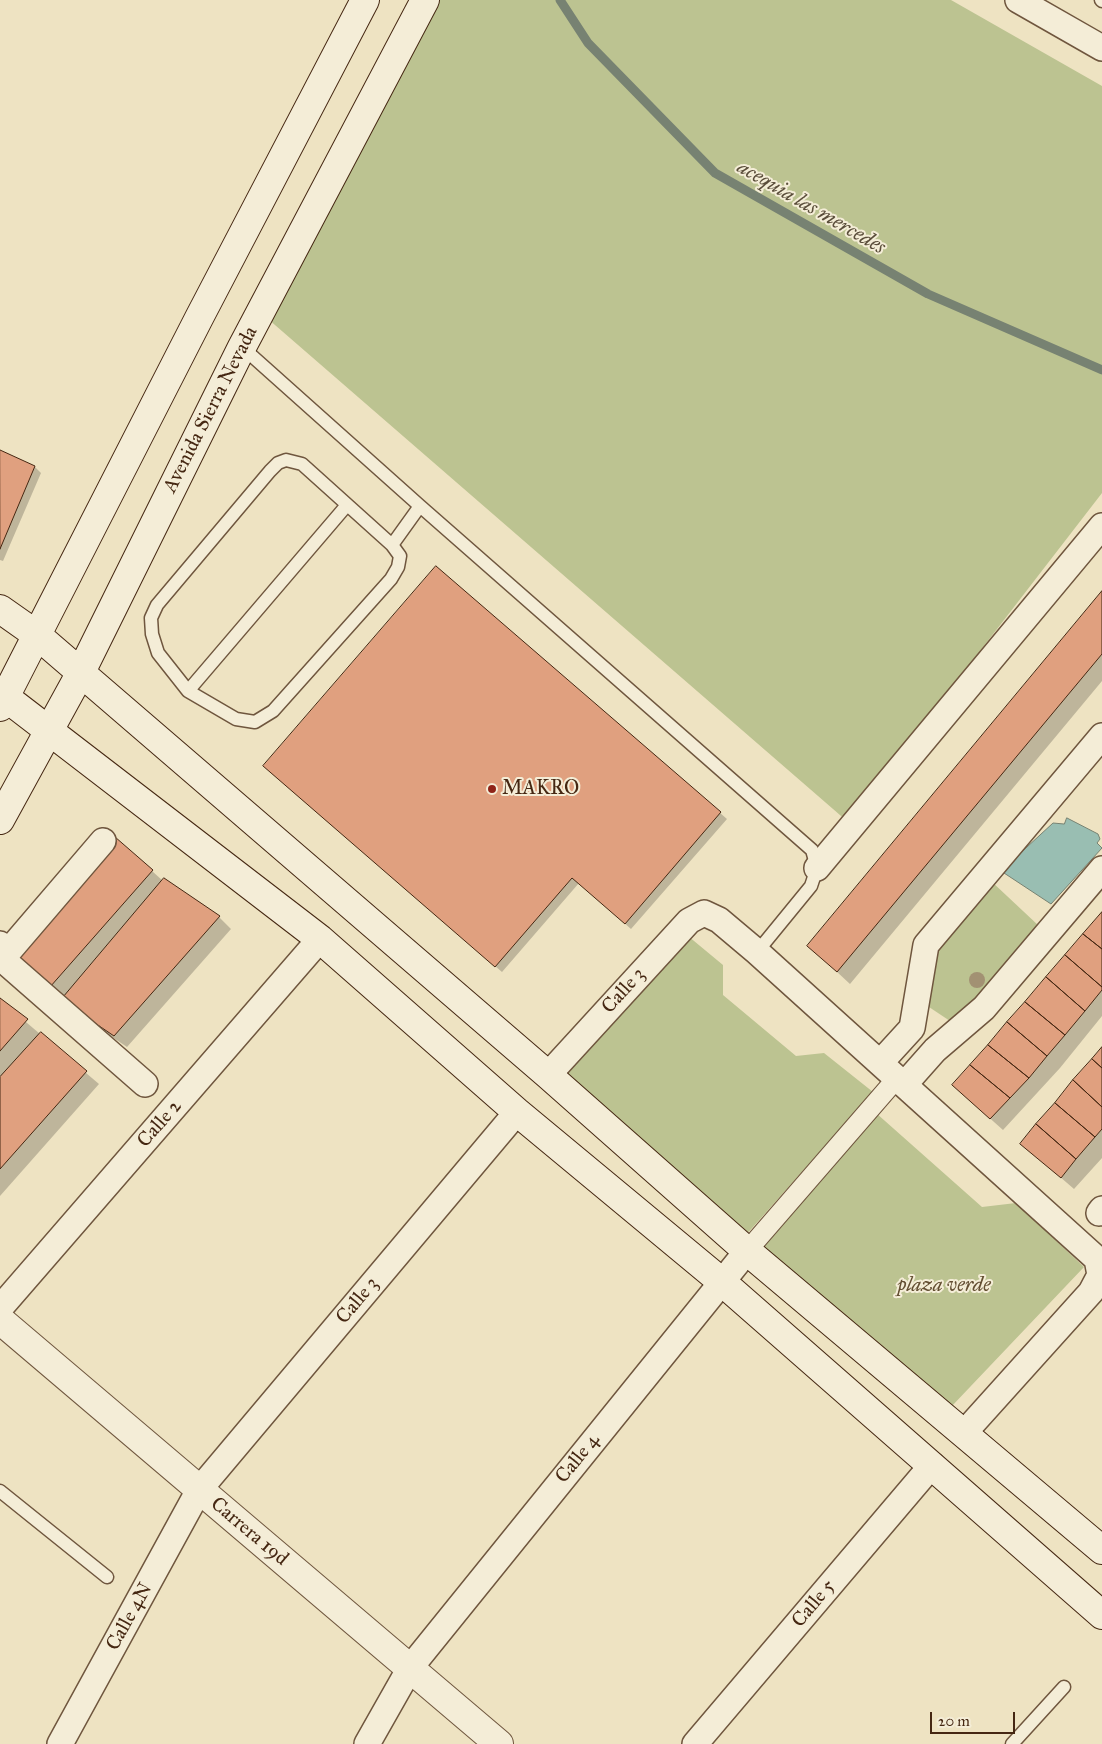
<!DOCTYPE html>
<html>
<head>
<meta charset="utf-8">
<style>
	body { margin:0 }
	#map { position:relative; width:1102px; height:1744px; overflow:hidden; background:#eee3c2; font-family:"IM FELL Great Primer",serif }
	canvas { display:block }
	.scale { position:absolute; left:930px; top:1712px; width:85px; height:22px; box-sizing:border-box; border:2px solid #452712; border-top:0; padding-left:6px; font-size:15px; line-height:18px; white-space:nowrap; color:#452712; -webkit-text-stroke:4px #f4edd7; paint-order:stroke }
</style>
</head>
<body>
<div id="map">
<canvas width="1102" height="1744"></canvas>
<div class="scale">20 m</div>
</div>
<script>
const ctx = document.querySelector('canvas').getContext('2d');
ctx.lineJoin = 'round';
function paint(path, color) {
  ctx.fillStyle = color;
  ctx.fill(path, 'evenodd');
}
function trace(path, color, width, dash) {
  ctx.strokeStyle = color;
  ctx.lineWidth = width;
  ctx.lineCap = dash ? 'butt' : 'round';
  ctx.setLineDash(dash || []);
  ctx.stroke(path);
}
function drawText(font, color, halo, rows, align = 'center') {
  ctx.font = font + ' "IM FELL Great Primer",serif';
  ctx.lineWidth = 4;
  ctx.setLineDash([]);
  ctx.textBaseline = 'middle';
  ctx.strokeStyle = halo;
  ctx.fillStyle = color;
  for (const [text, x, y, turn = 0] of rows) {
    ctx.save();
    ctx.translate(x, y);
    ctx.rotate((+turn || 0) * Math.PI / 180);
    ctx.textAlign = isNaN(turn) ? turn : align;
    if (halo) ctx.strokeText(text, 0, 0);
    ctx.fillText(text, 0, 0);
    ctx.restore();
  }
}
const green = new Path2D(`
	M 425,0 L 951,0 L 1102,86 L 1102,493 L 848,822 L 260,312 Z
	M 991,881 L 1039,926 L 953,1023 L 917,999 L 926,945 Z
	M 688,936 L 723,965 L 723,995 L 796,1056 L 824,1053 L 873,1092 L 745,1236 L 561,1076 Z
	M 876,1113 L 982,1207 L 1016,1203 L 1084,1267 L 951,1407 L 760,1245 Z`);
const water = new Path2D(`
	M 1067,818 L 1098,834 L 1100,839 L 1097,843 L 1102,848 L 1051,904 L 1001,871 L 1053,823 L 1064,824 Z`);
const shadow = new Path2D(`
	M 0,452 L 35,467 L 41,473 L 3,561 L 0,560 Z
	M 436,567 L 727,819 L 631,929 L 579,883 L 502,972 L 270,772 Z
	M 1102,593 L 1102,681 L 850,984 L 809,946 Z
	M 152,871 L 163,881 L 219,917 L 231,929 L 127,1047 L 75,1012 L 22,969 Z
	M 1102,913 L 1102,1016 L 1060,1068 L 1003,1130 L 966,1097 Z
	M 0,1000 L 99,1084 L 0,1196 Z
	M 1102,1048 L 1102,1158 L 1074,1189 L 1022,1144 Z`);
const stream = new Path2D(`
	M 560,0 L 588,43 L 715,173 L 928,294 L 1102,370`);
const building = new Path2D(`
	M 0,450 L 35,466 L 0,549 Z
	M 436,566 L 721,812 L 625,924 L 572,878 L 495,967 L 263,766 Z
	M 1102,591 L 1102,654 L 837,972 L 807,946 Z
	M 107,830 L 153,870 L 50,987 L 8,957 Z
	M 164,878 L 220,916 L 114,1036 L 61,1000 Z
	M 1102,912 L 1102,949 L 1083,934 Z
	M 1083,934 L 1102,949 L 1102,987 L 1065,955 Z
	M 1065,955 L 1102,987 L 1102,990 L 1085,1011 L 1046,977 Z
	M 1046,977 L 1085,1011 L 1065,1035 L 1025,1002 Z
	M 0,998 L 28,1019 L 0,1051 Z
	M 1025,1002 L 1065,1035 L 1047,1056 L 1007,1022 Z
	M 1007,1022 L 1047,1056 L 1029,1078 L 988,1045 Z
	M 41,1032 L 87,1071 L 0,1169 L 0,1077 Z
	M 988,1045 L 1029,1078 L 1010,1098 L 970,1065 Z
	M 1102,1047 L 1102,1068 L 1092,1059 Z
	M 1092,1059 L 1102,1068 L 1102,1107 L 1073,1080 Z
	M 970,1065 L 1010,1098 L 990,1119 L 952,1085 Z
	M 1073,1080 L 1102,1107 L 1102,1129 L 1095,1137 L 1055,1103 Z
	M 1055,1103 L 1095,1137 L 1076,1159 L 1036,1124 Z
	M 1036,1124 L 1076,1159 L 1061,1178 L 1020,1144 Z`);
const service = new Path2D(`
	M 1101,0 L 1102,1
	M 242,347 L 420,506 L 812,850 L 817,868 L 811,886 L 757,952
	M 286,460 L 302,464 L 392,545 L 400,556 L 398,567 L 391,579 L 273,711 L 255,722 L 236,719 L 188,691 L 158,653 L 152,634 L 151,618 L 157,605 L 270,471 L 278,463 Z
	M 392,545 L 420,506
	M 188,691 L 347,505
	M 0,1491 L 107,1577
	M 1012,1744 L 1064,1687`);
const pedestrian = new Path2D(`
	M 747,1251 L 897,1078`);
const minor = new Path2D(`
	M 1018,0 L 1102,48
	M 817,868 L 1102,526
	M 0,944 L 2,959 L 145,1084
	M 2,959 L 103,841
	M 880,1063 L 912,1028 L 926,945 L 1102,736
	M 548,1075 L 689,921 L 704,913 L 719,920 L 757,952 L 1097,1259 L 1100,1275 L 1091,1292 L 964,1433
	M 904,1085 L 935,1050 L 984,1008 L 1102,869
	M 1099,1213 L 1102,1209
	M 0,1308 L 320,939
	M 60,1744 L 199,1490 L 517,1112
	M 367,1744 L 410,1668 L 747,1251
	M 695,1744 L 932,1465`);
const tertiary = new Path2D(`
	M 0,1320 L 499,1744`);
const secondary = new Path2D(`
	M 0,609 L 37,635 L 548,1075 L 747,1251 L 1102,1550
	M 0,693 L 320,939 L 517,1112 L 722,1282 L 1102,1615
	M 0,707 L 199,318 L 365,0
	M 0,820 L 80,674 L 242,347 L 425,0`);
const trees = [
	[977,980]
];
const markers = [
	[492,789,5,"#8f2418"]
];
const streetNames = [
	["Avenida Sierra Nevada",211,410,-63],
	["Calle 3",624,991,-48],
	["Calle 2",160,1124,-49],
	["Calle 3",358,1301,-50],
	["Calle 4",578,1459,-51],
	["Carrera 19d",249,1532,40],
	["Calle 5",814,1604,-50],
	["Calle 4N",130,1617,-61]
];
const poiNames = [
	["MAKRO",502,789]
];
const parkNames = [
	["plaza verde",944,1286]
];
const waterNames = [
	["acequia las mercedes",811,208,30]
];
paint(green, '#bcc391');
paint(water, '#99beb2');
trace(water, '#778272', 1);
paint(shadow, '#0003');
trace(stream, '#778272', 9);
paint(building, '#e0a07f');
trace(building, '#452712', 1);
trace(service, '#6f563e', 15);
trace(pedestrian, '#6f563e', 21);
trace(minor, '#6f563e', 28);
trace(tertiary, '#6f563e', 30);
trace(secondary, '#452712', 30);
trace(service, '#f4edd7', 12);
trace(pedestrian, '#f4edd7', 19);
trace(minor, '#f4edd7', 25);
trace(tertiary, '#f4edd7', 28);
trace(secondary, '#f4edd7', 28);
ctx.fillStyle = '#a29173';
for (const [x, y] of trees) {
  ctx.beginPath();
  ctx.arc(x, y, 8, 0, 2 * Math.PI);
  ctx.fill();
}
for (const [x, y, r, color] of markers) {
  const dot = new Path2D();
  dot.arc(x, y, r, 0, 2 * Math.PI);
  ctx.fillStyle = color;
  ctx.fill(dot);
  trace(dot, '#f4edd7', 2);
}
drawText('20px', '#452712', '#f4edd7', streetNames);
drawText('20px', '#452712', '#f4edd7', poiNames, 'left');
drawText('italic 20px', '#634e32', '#f4edd7', parkNames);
drawText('italic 21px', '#5a4d3a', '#f4edd7', waterNames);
</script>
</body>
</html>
